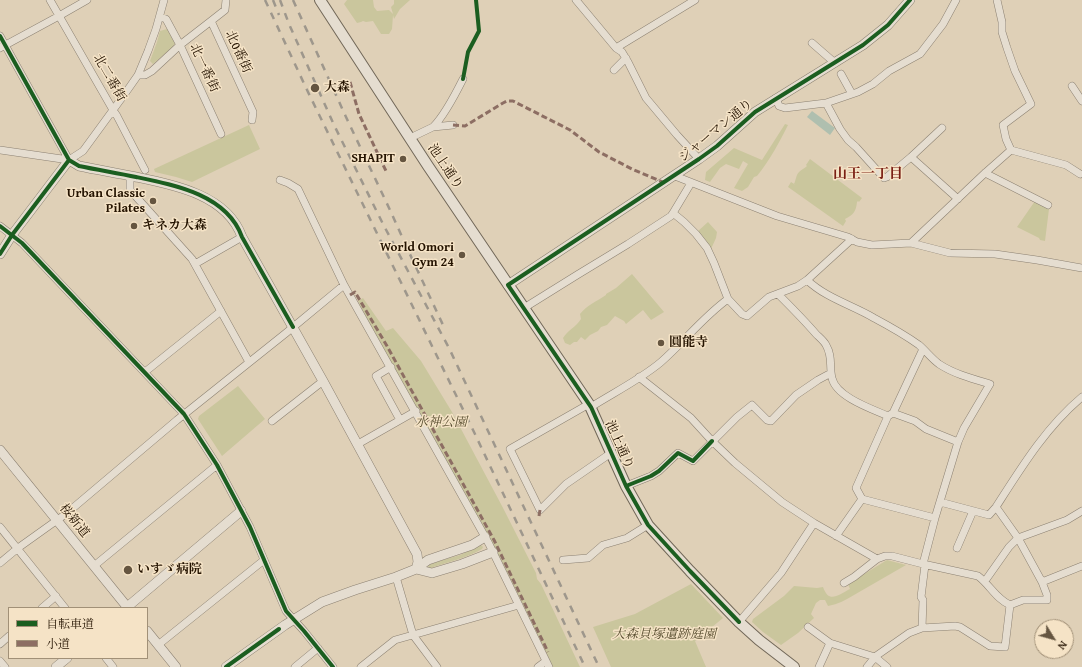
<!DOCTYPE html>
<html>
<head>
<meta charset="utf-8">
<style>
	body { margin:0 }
	#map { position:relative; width:1082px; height:667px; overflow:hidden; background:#dfd0b7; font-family:"Gentium Book Plus","Noto Serif JP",serif }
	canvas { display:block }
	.legend { position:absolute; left:8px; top:607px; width:140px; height:52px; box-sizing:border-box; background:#f5e3c6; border:1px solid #a19077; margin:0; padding:5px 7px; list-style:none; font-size:12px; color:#241300 }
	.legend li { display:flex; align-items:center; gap:8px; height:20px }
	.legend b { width:20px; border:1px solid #a19077 }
	.north { position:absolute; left:1034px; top:619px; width:40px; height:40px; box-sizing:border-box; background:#f5e3c6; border:1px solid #a19077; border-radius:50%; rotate:127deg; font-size:11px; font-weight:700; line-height:16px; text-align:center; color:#241300 }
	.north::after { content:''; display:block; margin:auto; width:14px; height:18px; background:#655540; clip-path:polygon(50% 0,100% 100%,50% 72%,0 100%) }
</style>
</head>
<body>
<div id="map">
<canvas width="1082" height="667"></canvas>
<ul class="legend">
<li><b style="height:5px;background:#1b5e20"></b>自転車道</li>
<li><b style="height:5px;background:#8d6e63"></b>小道</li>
</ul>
<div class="north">N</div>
</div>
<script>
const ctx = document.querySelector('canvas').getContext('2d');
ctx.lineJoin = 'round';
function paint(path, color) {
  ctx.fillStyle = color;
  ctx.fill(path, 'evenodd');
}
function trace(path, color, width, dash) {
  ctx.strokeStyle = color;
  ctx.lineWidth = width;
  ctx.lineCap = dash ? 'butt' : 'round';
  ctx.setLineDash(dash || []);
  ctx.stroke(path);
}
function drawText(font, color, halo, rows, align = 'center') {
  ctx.font = font + ' "Gentium Book Plus","Noto Serif JP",serif';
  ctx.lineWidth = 3;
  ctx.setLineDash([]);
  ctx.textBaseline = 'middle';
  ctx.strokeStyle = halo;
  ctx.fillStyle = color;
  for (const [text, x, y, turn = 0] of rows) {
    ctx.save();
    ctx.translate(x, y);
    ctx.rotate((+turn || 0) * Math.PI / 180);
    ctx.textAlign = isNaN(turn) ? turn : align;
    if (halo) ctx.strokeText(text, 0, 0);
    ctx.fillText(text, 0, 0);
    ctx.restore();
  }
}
const green = new Path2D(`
	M 347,0 L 373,0 L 374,7 L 377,11 L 389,10 L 393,14 L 391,7 L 394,4 L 394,0 L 410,0 L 400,9 L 394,19 L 393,15 L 392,29 L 389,34 L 381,34 L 373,21 L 366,22 L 363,21 L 361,22 L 357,23 L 344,4 Z
	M 167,29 L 175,43 L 173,47 L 153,64 L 150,61 L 157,42 L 160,31 Z
	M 785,124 L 788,125 C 779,143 770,160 757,176 L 754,177 L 748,187 L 742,191 L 734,188 L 748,164 L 743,161 L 739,169 L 726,164 L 720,168 L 710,182 L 705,180 L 706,172 L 734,148 L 762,160 Z
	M 249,125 L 260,149 L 192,182 L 176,177 L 155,172 L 154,169 Z
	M 810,159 L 862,198 L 859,202 L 858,201 L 857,202 C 856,212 853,215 845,219 L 846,221 L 843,226 L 788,187 L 791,182 L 796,185 L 794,184 C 796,180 796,175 799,172 C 802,169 804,169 807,166 L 806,165 Z
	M 1035,201 L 1049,209 L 1045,241 L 1040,240 L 1039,238 L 1017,227 Z
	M 708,222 L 717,232 L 716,238 L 711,249 L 697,232 Z
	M 632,274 L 664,312 L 651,320 L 643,310 L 626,324 L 624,321 L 615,316 L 607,325 L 601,327 L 598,331 L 590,335 L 585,340 L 581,337 L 577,342 L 574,342 L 570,345 L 565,343 L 563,338 C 568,330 576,327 581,319 L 580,314 C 586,306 597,301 606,295 L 606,294 L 616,288 Z
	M 363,298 L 386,331 L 393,328 L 421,361 L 452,412 L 502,506 L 536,573 L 537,579 L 541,584 L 580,667 L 551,667 L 376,338 L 358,301 Z
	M 238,386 L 265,419 L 222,456 L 198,419 L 199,416 Z
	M 481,545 L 483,547 L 482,549 C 466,558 448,562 431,568 L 429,568 L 428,566 L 429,564 L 460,555 Z
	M 887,560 L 906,565 L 854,595 C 846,600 838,604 828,606 L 825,600 L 820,600 L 816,603 L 811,614 L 814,618 L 798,633 L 781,645 L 763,632 L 752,622 L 753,619 L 784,596 L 794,586 L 817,588 L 823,587 C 829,604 838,595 850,589 L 848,584 Z
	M 691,584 L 723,618 L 695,641 L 706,667 L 611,667 L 593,627 L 635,614 Z`);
const water = new Path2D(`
	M 812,111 L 835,128 L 830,135 L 807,117 Z`);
const minor = new Path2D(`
	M 50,0 L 113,110 L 117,116 L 145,170
	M 226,0 L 225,10 L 211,21 L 253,112 L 252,120
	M 576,0 L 616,48 L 622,52 L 628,62 L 646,98 L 677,135 L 699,159
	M 997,0 L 1002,22 L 1002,32 L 1007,48 L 1015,71 L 1031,104 L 1003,125 L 1006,139 L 1011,150 L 1066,165 L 1080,174
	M 160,17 L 166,19 L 180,45 L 221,134
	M 0,36 L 69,160
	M 812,43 L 835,63
	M 0,48 L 59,16 L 87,0
	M 616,48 L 695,0
	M 614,70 L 626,58
	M 841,74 L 852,94
	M 138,75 L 145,75 L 152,71 L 180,45 L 211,21
	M 1072,86 L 1082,101
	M 776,98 L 779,106 L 785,108 L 826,103 L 858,92 L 873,84 L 889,71 L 920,54 L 943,24 L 956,0
	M 826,103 L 840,129 L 848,140 L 856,147 L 884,178 L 887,177 L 911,157 L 942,128
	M 433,127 C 444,116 456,93 463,79
	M 410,138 L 433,127 L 453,125
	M 0,150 L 69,160
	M 911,157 L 958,199
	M 69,160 L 83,151 L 113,110 L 124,95 L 138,75 L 148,51 L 156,29 L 164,0
	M 985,173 L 1048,205
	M 130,176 L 130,190 L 192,259 L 249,362
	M 675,176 L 777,216 L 848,237 L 857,242 L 872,245 L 911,243 L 950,253 L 995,254 L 1037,260 L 1082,268
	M 280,180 L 288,183 L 298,189 L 344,285 L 489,544 L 549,667
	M 691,183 L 673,213 L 684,222 L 696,234 L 707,248 L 714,263 L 728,299 L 742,314 L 747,316 L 769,297 L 798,286 L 807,280 L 852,239
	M 0,226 L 22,243 L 184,414 L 217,465 L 250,527 L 286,611 L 304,631 L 333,667
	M 911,243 L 985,173 L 1011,150
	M 195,264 L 242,237
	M 807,280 C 826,298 852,305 874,318 C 889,326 905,335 919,345 C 926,351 932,359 939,364 C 954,374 973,379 990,384 L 964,428 L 958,442 L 935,518 L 923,564
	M 778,294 C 791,307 804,320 816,334 C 819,337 824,341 826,345 C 833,357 829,366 832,378 C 836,397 872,409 888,416
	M 524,308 L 577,275 L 628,244 L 671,216 L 673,213
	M 923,349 L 893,413 L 888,416 L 856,488 L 862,499 L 935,518
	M 391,367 L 376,376 L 400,420
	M 145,372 L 221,311
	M 639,377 L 691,418 L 712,441 L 735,463 L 782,502 L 814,523 L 877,559
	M 589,404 L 510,449 L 540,510 L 566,484 L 611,453
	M 591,407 C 613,393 641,379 661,362 C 684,342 703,317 728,299
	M 893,413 L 915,421 L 926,429 L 958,442
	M 272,421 L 323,381
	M 358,444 L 416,411
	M 626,486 L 651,476 L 659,471 L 678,453 L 693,461 L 737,417 L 752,405 L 767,420 L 771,421 L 796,395 L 818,380 L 831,373
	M 940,502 L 989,515 L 996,507 C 1021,468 1046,427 1082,397
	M 996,507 L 1018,538 L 1042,582
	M 0,527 L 65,608
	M 836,536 L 862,499
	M 957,548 L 973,511
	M 563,560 L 588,558 L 603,545 L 627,538 L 648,525
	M 0,563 L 18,548 L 67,513 L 177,420 L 286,333 L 344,285
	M 94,566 L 217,465
	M 396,577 L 413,635 L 437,667
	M 985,581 L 1009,547 L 1018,538 L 1067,520 L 1082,511
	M 844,583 L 854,577 L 877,559 L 885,556 L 892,556 L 923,564 L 978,576 C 990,585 996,599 1010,605 L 1023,600 L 1047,600 L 1047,595 L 1042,582 L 1082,566
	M 42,608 L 56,596
	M 739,622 L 781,573 L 814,523
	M 808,627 L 830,643 L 875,657 L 887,667
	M 922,628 L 923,600 L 921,597 L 925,565
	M 0,644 L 9,636
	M 158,645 L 264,560
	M 106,658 L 113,667
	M 0,661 L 5,667
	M 295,667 L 318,648
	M 361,667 L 395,640 L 519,605
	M 538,667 L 546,661
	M 819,667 L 830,643
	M 867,667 L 876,656 L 909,633 L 922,628 L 955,626 L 960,627 L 990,646 L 1005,647 L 1010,605`);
const tertiary = new Path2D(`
	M 0,254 L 12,235 L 69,160 L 79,166 C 98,170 117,173 136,177 C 175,185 227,195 242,237 L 323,381 L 417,554 L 418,562 L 416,569
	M 508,285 L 699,159 L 717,146 L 755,112 L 863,45 L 888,25 L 910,0
	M 0,450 L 128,608
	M 416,569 L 432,573 L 462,564 L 493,552
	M 126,608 L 241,511
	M 147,631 L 176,667
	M 56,667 L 67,658
	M 226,667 L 285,625 L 322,602 L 355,590 L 396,577 L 416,569 L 428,560 L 472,545 L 485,537`);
const secondary = new Path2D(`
	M 320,0 L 428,166 L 589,404 L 626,486 L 648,525 L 690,571 L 739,622 L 759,640 L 794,667`);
const rail = new Path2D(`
	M 265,0 L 308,92 L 474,432 L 585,667
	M 273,0 L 279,15
	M 280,0 L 289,24 L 334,125 L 383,224 L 426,305 L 449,348 L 599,667
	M 293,0 L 346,117 L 390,210 L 408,250 L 443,325`);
const quiet = new Path2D(`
	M 350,82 L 359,114 L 386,171
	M 453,125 L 465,126 L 503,103 L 507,101 L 513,101 L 570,130 L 599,152 L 632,169 L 665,183
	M 350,295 L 355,292 L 387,346 L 494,540 L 548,652
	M 539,516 L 540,510`);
const cycleway = new Path2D(`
	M 0,36 L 69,160 L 79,166 C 98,170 117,173 136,177 C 175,185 227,195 242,237 L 293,327
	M 463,79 L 468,52 L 479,31 L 476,0
	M 0,226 L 22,243 L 184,414 L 217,465 L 250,527 L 286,611 L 304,631 L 333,667
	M 0,254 L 12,235 L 69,160
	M 626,486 L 651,476 L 659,471 L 678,453 L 693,461 L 712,441
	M 739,622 L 690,571 L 648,525 L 626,486 L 591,407 L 508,285 L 699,159 L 717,146 L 755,112 L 863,45 L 888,25 L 910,0
	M 226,667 L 279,629`);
const markers = [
	[315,88,5,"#655540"],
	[403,159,4,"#655540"],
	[153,201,4,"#655540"],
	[134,226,4,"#655540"],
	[462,255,4,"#655540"],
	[661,343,4,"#655540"],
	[128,570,5,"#655540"]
];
const streetNames = [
	["北0番街",238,52,65],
	["北一番街",204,68,65],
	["北二番街",109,78,60],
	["ジャーマン通り",716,131,-39],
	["池上通り",445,167,56],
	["池上通り",619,445,66],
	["桜新道",74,521,51]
];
const poiNames = [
	["大森",324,88],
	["SHAPIT",395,159,"right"],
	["Urban Classic",145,194,"right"],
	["Pilates",145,209,"right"],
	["キネカ大森",142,226],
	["World Omori",454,248,"right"],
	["Gym 24",454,263,"right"],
	["圓能寺",669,343],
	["いすゞ病院",137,570]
];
const parkNames = [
	["水神公園",441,423],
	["大森貝塚遺跡庭園",664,635]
];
const neighbourhoodNames = [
	["山王一丁目",868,174]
];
paint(green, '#cac69d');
paint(water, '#afbfaf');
trace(minor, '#8c8172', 8);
trace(tertiary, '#8c8172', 10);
trace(secondary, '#726859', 12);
trace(minor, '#e5ddd0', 7);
trace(tertiary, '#e5ddd0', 9);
trace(secondary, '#e5ddd0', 10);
trace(rail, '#9e978c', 2.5, [7, 7]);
trace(quiet, '#8d6e63', 3, [6, 3]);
trace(cycleway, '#1b5e20', 4);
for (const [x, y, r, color] of markers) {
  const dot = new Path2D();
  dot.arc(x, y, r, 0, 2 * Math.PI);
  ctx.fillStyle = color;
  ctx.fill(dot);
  trace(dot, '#f5e3c6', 1.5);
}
drawText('13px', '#241300', '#f5e3c6', streetNames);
drawText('bold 13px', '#241300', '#f5e3c6', poiNames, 'left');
drawText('italic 13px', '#584e30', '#f5e3c6', parkNames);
drawText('bold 14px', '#7a1f14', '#f5e3c6', neighbourhoodNames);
</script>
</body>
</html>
